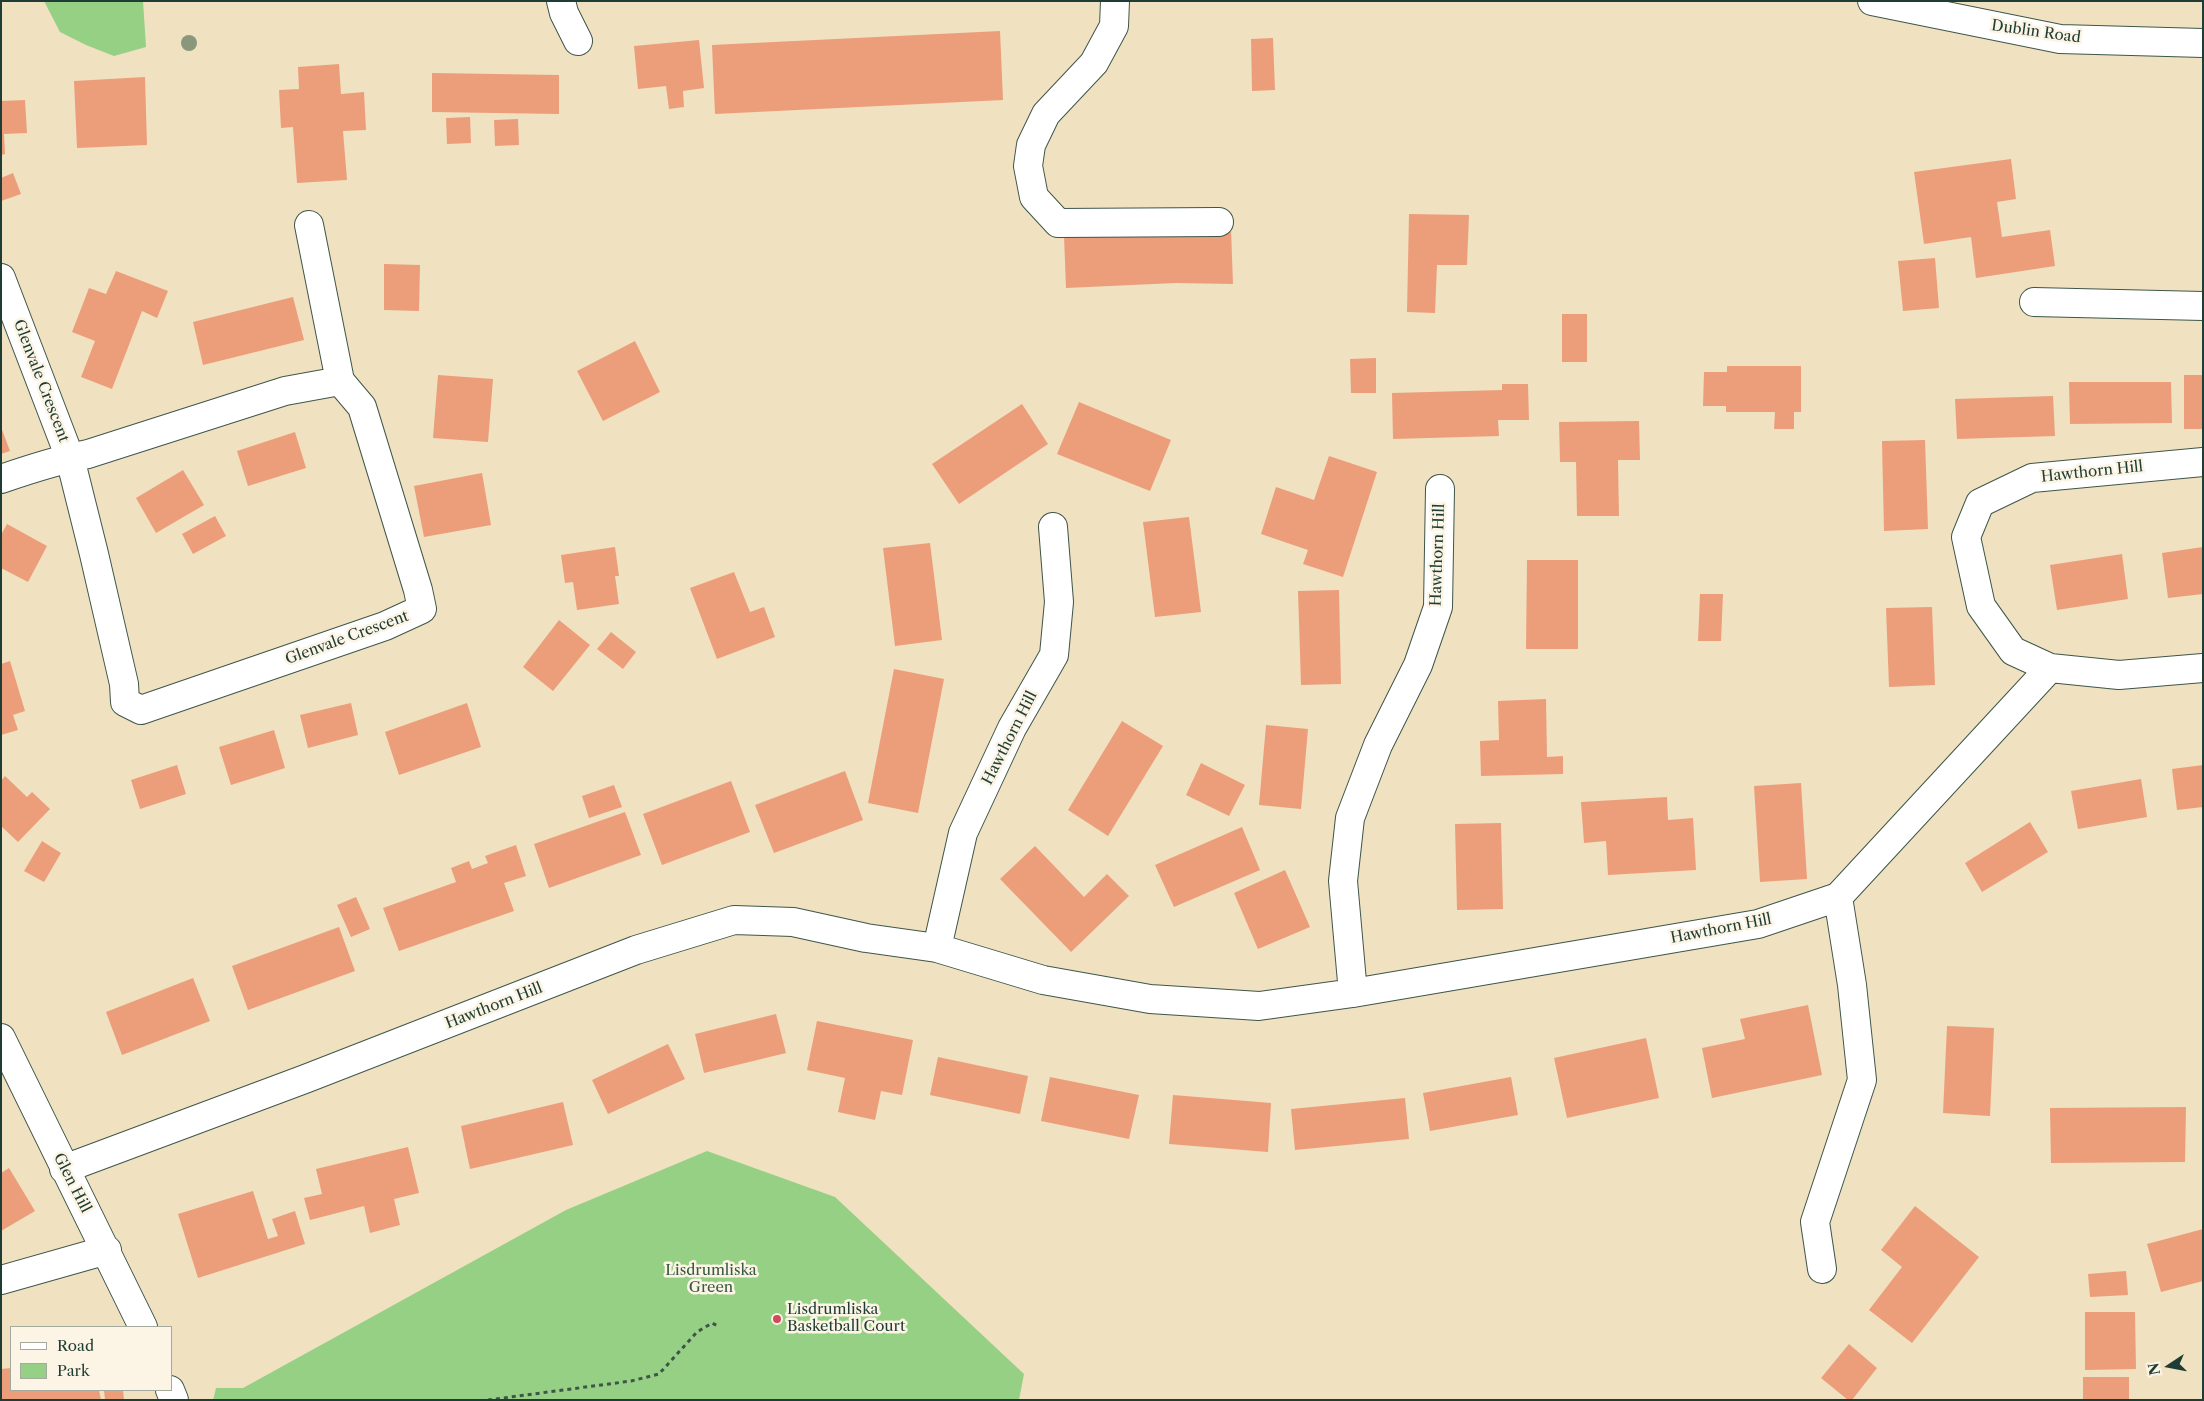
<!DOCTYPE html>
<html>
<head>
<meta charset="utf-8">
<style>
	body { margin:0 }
	#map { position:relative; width:2204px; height:1401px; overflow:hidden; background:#f0e1c1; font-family:"Libre Caslon Text",serif }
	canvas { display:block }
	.frame { position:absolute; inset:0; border:2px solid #1f3d34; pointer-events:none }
	.legend { position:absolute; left:10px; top:1326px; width:162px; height:65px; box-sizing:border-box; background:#fcf5e5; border:1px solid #a4ab9e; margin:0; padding:6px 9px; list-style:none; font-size:15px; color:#1f3d34 }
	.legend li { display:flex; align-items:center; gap:10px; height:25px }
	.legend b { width:25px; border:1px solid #a4ab9e }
	.north { position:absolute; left:2144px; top:1341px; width:50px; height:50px; -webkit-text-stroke:4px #fcf5e5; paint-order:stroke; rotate:259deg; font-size:14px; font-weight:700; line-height:20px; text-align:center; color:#1f3d34 }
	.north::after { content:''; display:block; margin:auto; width:18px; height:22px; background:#1f3d34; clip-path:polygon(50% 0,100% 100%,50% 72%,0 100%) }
</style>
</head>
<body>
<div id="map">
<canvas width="2204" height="1401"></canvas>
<div class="frame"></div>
<ul class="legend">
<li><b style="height:6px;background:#fff"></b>Road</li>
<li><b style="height:14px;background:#96d084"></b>Park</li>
</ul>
<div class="north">N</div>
</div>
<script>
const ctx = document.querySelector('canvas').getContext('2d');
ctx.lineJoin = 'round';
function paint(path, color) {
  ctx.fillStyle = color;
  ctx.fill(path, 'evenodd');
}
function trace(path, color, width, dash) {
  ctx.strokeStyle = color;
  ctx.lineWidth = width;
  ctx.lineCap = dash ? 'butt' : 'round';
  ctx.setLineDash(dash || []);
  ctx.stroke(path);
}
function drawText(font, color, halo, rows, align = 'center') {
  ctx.font = font + ' "Libre Caslon Text",serif';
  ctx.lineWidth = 5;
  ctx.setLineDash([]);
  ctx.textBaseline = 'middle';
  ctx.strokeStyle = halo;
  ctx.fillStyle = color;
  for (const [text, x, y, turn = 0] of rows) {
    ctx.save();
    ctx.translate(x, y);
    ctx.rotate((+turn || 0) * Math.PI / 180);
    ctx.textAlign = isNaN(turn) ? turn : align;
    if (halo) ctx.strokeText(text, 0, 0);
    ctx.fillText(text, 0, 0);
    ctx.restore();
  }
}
const green = new Path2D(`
	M 44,1 L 143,1 L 146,47 L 114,56 L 86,45 L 60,32 Z
	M 707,1151 L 835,1197 L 1024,1374 L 1019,1400 L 213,1400 L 216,1388 L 243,1388 L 566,1210 Z`);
const building = new Path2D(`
	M 1000,31 L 1003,100 L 715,114 L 712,45 Z
	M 1273,38 L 1275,90 L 1252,91 L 1251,39 Z
	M 699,40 L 704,88 L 683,91 L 684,107 L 669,109 L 666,86 L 638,89 L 634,46 Z
	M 339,64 L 341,94 L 364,92 L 366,130 L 343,131 L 347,180 L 297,183 L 293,127 L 281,128 L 279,90 L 299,89 L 298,67 Z
	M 432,73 L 559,75 L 559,114 L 432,112 Z
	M 145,77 L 147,145 L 77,148 L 74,81 Z
	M 25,100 L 27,133 L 4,134 L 5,154 L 1,155 L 1,101 Z
	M 470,117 L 471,143 L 447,144 L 446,118 Z
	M 518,119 L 519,145 L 495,146 L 494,120 Z
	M 2011,159 L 2016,199 L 1997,202 L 2002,237 L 2050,230 L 2055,266 L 1976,278 L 1971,237 L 1924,244 L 1914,172 Z
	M 13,173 L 21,194 L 1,201 L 1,178 Z
	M 1409,214 L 1469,215 L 1467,265 L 1437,265 L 1435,313 L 1407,312 Z
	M 1231,229 L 1233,284 L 1176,283 L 1066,288 L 1064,236 Z
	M 1935,258 L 1939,308 L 1903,311 L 1898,261 Z
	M 384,264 L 420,265 L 419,311 L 384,310 Z
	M 116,271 L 168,291 L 157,318 L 142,311 L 112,389 L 81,377 L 95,341 L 72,332 L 89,288 L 106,294 Z
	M 293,297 L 304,340 L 203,365 L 193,322 Z
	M 1562,314 L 1587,314 L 1587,362 L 1562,362 Z
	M 635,341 L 660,392 L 603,421 L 577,371 Z
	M 1376,358 L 1376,393 L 1351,393 L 1350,359 Z
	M 1727,366 L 1801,366 L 1801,412 L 1794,412 L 1794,429 L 1774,429 L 1775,412 L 1726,412 L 1726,406 L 1703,406 L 1704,372 L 1727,372 Z
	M 438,375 L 493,379 L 488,442 L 433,438 Z
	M 2184,375 L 2203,375 L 2203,429 L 2184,429 Z
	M 2069,382 L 2171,382 L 2172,423 L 2070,424 Z
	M 1502,384 L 1528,384 L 1529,420 L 1498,420 L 1499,436 L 1393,439 L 1392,393 L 1502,390 Z
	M 2053,396 L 2055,436 L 1957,439 L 1955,399 Z
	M 1079,402 L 1171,440 L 1150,491 L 1057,454 Z
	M 1022,404 L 1048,444 L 959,504 L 932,464 Z
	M 1639,421 L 1640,460 L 1618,460 L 1619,516 L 1577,516 L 1576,462 L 1560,462 L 1559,422 Z
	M 1,427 L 10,451 L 1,454 Z
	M 295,432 L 306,468 L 248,486 L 237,451 Z
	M 1925,440 L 1928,529 L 1884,531 L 1882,441 Z
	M 1329,456 L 1377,472 L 1343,577 L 1303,564 L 1308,550 L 1261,534 L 1276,487 L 1314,500 Z
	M 183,470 L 204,505 L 156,533 L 136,498 Z
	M 482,473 L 491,525 L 424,537 L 414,486 Z
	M 215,516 L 226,536 L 193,554 L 182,534 Z
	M 1189,517 L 1201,612 L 1155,617 L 1143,522 Z
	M 7,524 L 47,546 L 28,582 L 1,568 L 1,535 Z
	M 930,543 L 942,640 L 895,646 L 883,548 Z
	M 615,547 L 619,576 L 615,576 L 619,604 L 577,610 L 573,582 L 565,583 L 561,555 Z
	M 2203,547 L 2203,594 L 2168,598 L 2162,553 Z
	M 2122,554 L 2128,599 L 2057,610 L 2050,565 Z
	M 1527,560 L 1578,560 L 1578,649 L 1526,649 Z
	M 734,572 L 750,612 L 764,607 L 775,637 L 717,659 L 690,588 Z
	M 1339,590 L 1341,684 L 1301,685 L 1298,591 Z
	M 1700,594 L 1723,594 L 1721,641 L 1698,641 Z
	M 1932,607 L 1935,685 L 1889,687 L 1886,608 Z
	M 559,620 L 590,645 L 553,691 L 523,667 Z
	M 611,632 L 636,652 L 623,669 L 597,649 Z
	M 10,661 L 25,711 L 13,715 L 18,730 L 1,735 L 1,664 Z
	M 894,669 L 944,679 L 918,813 L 868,803 Z
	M 1546,699 L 1547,757 L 1563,756 L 1563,774 L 1481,776 L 1480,741 L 1499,740 L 1498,701 Z
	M 351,703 L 358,735 L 308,748 L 300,715 Z
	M 467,703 L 481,747 L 399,775 L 385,732 Z
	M 1122,721 L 1163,746 L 1108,836 L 1068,810 Z
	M 1266,725 L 1308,729 L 1301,809 L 1259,805 Z
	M 274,730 L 285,768 L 231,785 L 219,747 Z
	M 1201,763 L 1245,785 L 1229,816 L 1186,795 Z
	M 177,765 L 186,794 L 140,809 L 131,780 Z
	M 2203,765 L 2203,807 L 2177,810 L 2172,769 Z
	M 845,771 L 863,820 L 774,853 L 755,805 Z
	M 5,776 L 27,797 L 32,792 L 50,809 L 18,842 L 1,826 L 1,781 Z
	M 2141,779 L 2147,817 L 2078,829 L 2071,791 Z
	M 731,781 L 750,832 L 662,865 L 643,814 Z
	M 1801,783 L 1807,879 L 1760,882 L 1754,786 Z
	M 614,785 L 622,807 L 589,818 L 582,796 Z
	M 1667,797 L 1668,820 L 1693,818 L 1696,870 L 1608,875 L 1606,841 L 1584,843 L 1581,802 Z
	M 625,812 L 641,855 L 549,888 L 534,844 Z
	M 2030,822 L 2048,852 L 1982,892 L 1965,863 Z
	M 1501,823 L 1503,909 L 1457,910 L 1455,824 Z
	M 1242,827 L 1260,870 L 1174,907 L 1155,865 Z
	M 42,841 L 61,853 L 44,882 L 24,871 Z
	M 516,845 L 526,876 L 504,883 L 514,911 L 399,951 L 383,908 L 456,882 L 451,868 L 469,861 L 472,869 L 488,863 L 485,856 Z
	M 1035,846 L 1084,897 L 1107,874 L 1129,896 L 1071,952 L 1000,879 Z
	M 1285,870 L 1310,927 L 1258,949 L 1234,893 Z
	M 356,897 L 370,929 L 351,937 L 337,905 Z
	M 339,927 L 355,971 L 248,1010 L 232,966 Z
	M 193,978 L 210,1021 L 122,1055 L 106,1012 Z
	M 1808,1005 L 1822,1075 L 1712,1098 L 1702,1048 L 1745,1039 L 1740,1019 Z
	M 776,1014 L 786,1053 L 704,1073 L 695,1034 Z
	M 817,1021 L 913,1040 L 902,1095 L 881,1091 L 875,1120 L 838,1112 L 845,1078 L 807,1070 Z
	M 1947,1026 L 1994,1028 L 1990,1116 L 1943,1113 Z
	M 1646,1038 L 1659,1098 L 1567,1118 L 1554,1058 Z
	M 668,1044 L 685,1079 L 608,1114 L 592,1080 Z
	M 938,1057 L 1028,1076 L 1020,1114 L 930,1095 Z
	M 1050,1077 L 1139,1095 L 1129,1139 L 1041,1121 Z
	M 1511,1077 L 1518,1115 L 1430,1131 L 1423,1093 Z
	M 1173,1095 L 1271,1103 L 1268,1152 L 1169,1144 Z
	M 1405,1098 L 1409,1139 L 1295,1150 L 1291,1109 Z
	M 563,1102 L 573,1145 L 470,1169 L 461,1126 Z
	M 2186,1107 L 2185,1162 L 2051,1163 L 2050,1108 Z
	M 408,1147 L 419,1193 L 394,1199 L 400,1225 L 370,1233 L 364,1206 L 310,1220 L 304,1198 L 322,1194 L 316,1169 Z
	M 9,1168 L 35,1211 L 1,1231 L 1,1173 Z
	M 253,1191 L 268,1239 L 278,1236 L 272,1219 L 295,1211 L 305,1244 L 198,1278 L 178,1214 Z
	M 1915,1206 L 1979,1257 L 1912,1343 L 1869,1310 L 1902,1267 L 1881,1250 Z
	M 2203,1229 L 2203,1281 L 2161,1292 L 2147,1244 Z
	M 2126,1271 L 2128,1295 L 2090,1297 L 2088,1274 Z
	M 2085,1312 L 2135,1312 L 2136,1369 L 2085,1370 Z
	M 1849,1344 L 1877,1368 L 1852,1400 L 1848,1400 L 1821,1378 Z
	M 11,1368 L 11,1390 L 99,1390 L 101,1400 L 1,1400 L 1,1369 Z
	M 2083,1377 L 2129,1377 L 2129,1400 L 2083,1400 Z
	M 104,1390 L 123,1390 L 124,1400 L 105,1400 Z`);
const path = new Path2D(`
	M 488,1400 L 631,1381 L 659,1374 L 697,1332 L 712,1323 L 718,1326`);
const minor = new Path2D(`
	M 561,1 L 564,13 L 578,41
	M 1115,1 L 1114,26 L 1094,63 L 1046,114 L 1031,145 L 1028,166 L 1034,197 L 1058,223 L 1219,222
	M 309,225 L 340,381
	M 1,278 L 70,458 L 94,554 L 124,684 L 125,702 L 141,710 L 385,626 L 422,609 L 418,590 L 362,407 L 340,381 L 285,391 L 88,454 C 58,460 30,469 1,479
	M 2034,302 L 2203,306
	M 2203,462 L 2032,478 L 1980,503 L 1966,537 L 1981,606 L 2013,651 L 2050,668 L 2119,675 L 2203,668
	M 937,948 L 963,833 L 1012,728 L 1054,655 L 1059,602 L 1053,527
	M 1353,993 L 1343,881 L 1350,818 L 1378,745 L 1418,665 L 1438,607 L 1440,489
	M 1,1038 L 143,1327
	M 64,1169 L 305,1079 L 636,950 L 734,920 L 793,922 L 866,938 L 937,948 L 1043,980 L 1150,999 L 1259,1006 L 1353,993 L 1758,924 L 1838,897 L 2050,668
	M 1822,1269 L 1815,1222 L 1862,1080 L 1852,985 L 1838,897
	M 1,1280 L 107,1250
	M 170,1390 L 174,1400`);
const major = new Path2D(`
	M 1872,1 L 2060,39 L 2203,43`);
const trees = [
	[189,43]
];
const markers = [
	[777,1319,5,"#d1495b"]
];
const streetNames = [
	["Dublin Road",2036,32,8],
	["Glenvale Crescent",41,381,69],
	["Hawthorn Hill",2092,472,-6],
	["Hawthorn Hill",1438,555,-88],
	["Glenvale Crescent",347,638,-20],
	["Hawthorn Hill",1010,738,-63],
	["Hawthorn Hill",1721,929,-11],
	["Hawthorn Hill",494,1006,-21],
	["Glen Hill",72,1183,63]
];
const parkNames = [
	["Lisdrumliska",711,1271],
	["Green",711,1288]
];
const poiNames = [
	["Lisdrumliska",787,1310],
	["Basketball Court",787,1327]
];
paint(green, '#96d084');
paint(building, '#ec9e7b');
trace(minor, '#3e5649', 30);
trace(major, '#3e5649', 30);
trace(path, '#3e5649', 3, [4, 4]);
trace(minor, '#fff', 28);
trace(major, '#fff', 28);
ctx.fillStyle = '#8a977c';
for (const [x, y] of trees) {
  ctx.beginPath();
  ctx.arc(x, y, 8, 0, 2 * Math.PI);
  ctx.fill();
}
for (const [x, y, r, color] of markers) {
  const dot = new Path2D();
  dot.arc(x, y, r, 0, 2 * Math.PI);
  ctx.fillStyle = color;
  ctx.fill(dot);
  trace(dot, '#fcf5e5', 2);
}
drawText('15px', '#1f3d34', '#fcf5e5', streetNames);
drawText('15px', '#375a44', '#fcf5e5', parkNames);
drawText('15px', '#1f3d34', '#fcf5e5', poiNames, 'left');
</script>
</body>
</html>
